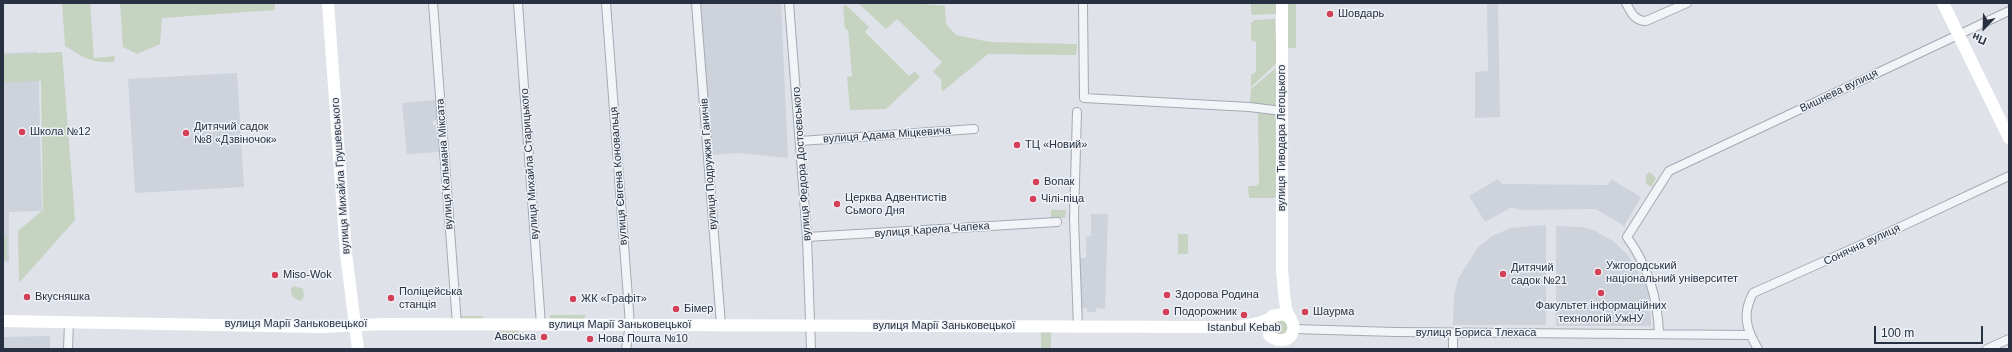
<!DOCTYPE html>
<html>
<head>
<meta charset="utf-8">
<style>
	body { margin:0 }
	#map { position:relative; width:2012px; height:352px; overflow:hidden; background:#dfe3e9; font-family:Arial,sans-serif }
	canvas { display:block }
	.frame { position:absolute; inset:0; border:4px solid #283141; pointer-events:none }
	.north { position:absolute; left:1964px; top:8px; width:40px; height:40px; -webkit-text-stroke:3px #eff2f7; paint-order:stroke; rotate:203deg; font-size:11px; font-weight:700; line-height:16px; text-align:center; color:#283141 }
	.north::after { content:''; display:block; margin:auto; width:14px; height:18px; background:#283141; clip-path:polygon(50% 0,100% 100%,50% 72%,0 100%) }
	.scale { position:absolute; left:1874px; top:326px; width:109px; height:18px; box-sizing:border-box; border:2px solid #283141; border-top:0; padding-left:5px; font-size:12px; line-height:14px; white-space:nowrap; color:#283141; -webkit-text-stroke:3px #eff2f7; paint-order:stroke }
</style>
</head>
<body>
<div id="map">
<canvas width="2012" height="352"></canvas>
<div class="frame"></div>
<div class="north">Пн</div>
<div class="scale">100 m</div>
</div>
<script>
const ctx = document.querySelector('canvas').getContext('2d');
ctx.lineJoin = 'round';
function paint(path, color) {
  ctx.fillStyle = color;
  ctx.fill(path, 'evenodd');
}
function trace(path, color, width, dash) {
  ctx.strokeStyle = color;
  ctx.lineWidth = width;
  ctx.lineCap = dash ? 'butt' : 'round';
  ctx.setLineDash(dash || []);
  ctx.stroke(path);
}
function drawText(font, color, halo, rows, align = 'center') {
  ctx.font = font + ' Arial,sans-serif';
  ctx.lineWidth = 3;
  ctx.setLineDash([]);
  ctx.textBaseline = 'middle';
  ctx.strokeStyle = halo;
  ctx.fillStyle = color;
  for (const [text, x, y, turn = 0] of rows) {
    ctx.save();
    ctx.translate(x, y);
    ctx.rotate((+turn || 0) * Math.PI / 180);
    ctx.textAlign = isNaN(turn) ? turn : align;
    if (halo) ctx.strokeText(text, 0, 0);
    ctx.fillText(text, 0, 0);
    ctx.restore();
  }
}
const built = new Path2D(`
	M 701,3 L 781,3 L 788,158 L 738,153 L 712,155 Z
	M 1487,3 L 1498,3 L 1500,117 L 1475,118 L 1475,72 L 1488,71 Z
	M 38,52 L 42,211 L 9,212 L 9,262 L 3,262 L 3,53 Z
	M 237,73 L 244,187 L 135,193 L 128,79 Z
	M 435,100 L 437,120 L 433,121 L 433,125 L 437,125 L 440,152 L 407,154 L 402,103 Z
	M 1498,179 L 1502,184 L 1608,185 L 1611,179 L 1641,197 L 1624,226 L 1596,209 L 1520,210 L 1512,207 L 1485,222 L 1469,196 Z
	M 1091,214 L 1108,214 L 1105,309 L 1096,308 L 1096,312 L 1087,312 L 1087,308 L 1082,309 L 1079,258 L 1086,258 L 1086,237 L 1091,236 Z
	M 1546,225 L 1546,325 L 1453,325 L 1454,296 L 1458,279 L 1478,247 L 1492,236 L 1511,228 Z
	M 1556,226 L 1582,227 L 1593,230 L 1613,241 L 1628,255 L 1646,285 L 1650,301 L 1651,326 L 1556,326 Z
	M 50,336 L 50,349 L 3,349 L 3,337 Z`);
const green = new Path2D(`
	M 62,3 L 90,3 L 94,58 L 115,56 L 114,62 C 90,63 85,58 65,46 Z
	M 120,3 L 275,3 L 275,10 L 162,18 L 160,44 L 137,54 L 123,47 Z
	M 858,3 L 911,3 L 945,6 L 946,24 L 956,35 L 990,42 L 1077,44 L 1076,55 L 988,54 L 942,92 L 941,79 L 933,72 L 942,62 L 897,19 L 886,29 Z
	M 1251,3 L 1277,3 L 1277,12 L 1275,14 L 1253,15 L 1251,13 Z
	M 1287,3 L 1296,3 L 1296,48 L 1287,48 Z
	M 846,5 L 869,27 L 865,32 L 909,76 L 915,71 L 920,77 L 886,109 L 850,110 L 847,77 L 852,76 L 848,30 L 845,29 L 843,6 Z
	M 1275,19 L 1277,63 L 1251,87 L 1251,75 L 1256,72 L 1256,42 L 1251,40 L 1251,23 L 1254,20 Z
	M 62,52 L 75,220 L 19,283 L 18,231 L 43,210 L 41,81 L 3,82 L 3,55 Z
	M 1277,67 L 1277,106 L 1276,108 L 1250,104 L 1251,89 Z
	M 1258,113 L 1271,114 L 1277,116 L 1276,197 L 1274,198 L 1249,198 L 1248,186 L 1256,186 L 1259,183 Z
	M 1650,172 L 1656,178 L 1652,187 L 1646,184 L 1646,175 Z
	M 1051,210 L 1066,210 L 1065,218 L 1051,218 Z
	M 1178,234 L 1188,234 L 1188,254 L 1178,254 Z
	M 3,237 L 7,237 L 7,260 L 3,260 Z
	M 294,286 L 303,289 L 304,296 L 301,301 C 294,299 290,295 291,288 Z
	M 550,315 L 586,315 L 584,319 L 550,318 Z
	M 460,316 L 483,316 L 484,320 L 460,320 Z
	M 1279,317 L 1289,324 L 1286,335 L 1274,335 L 1271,322 Z
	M 497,330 L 519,330 L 517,335 L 499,335 Z
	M 1041,330 L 1051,331 L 1051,349 L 1041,349 Z`);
const street = new Path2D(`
	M 433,3 L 457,324
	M 518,3 L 541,325
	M 606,3 L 630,325 L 626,349
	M 696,3 L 721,325
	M 789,3 L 807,237 L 811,349
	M 1083,3 L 1084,98 L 1249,107 L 1282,111
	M 1626,3 C 1631,13 1635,21 1646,21 L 1687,3
	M 1077,112 L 1074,218 L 1078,327
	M 800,141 L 974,129
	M 807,237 L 1057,222
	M 1294,329 L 1395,332 L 1750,335
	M 1659,334 C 1658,299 1648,266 1627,237 L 1669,171 L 2009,11
	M 68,349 L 69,322
	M 1453,349 L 1453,333
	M 1758,349 C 1746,329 1742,314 1753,293 L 1881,236 L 2009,176
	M 1987,349 L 2009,339`);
const secondary = new Path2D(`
	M 328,3 L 346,253 L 358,349
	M 1282,3 L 1282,268 C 1283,281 1284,301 1287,312 C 1290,319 1295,323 1293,330 C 1291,343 1276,342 1269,335 L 1267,326 L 1272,316 L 1284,314 L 1291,319
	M 1943,3 L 2009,138
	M 3,321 L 322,327 L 385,324 L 1204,327 C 1225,327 1250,328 1269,319`);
const markers = [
	[1330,14,4,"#d34057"],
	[22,132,4,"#d34057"],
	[186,133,4,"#d34057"],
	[1017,145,4,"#d34057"],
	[1036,182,4,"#d34057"],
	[1033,199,4,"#d34057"],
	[837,204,4,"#d34057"],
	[1598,272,4,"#d34057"],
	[1503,274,4,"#d34057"],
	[275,275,4,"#d34057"],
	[1601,293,4,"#d34057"],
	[1167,295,4,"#d34057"],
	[27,297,4,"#d34057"],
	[391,298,4,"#d34057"],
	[573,299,4,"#d34057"],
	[676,309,4,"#d34057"],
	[1166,312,4,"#d34057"],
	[1305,312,4,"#d34057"],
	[1244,315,4,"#d34057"],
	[544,337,4,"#d34057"],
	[590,339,4,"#d34057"]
];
const poiNames = [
	["Шовдарь",1338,14],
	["Дитячий садок",194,127],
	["№8 «Дзвіночок»",194,140],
	["Школа №12",30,132],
	["ТЦ «Новий»",1025,145],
	["Вопак",1044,182],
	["Церква Адвентистів",845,198],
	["Сьмого Дня",845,211],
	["Чілі-піца",1041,199],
	["Ужгородський",1606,266],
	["національний університет",1606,279],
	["Дитячий",1511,268],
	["садок №21",1511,281],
	["Miso-Wok",283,275],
	["Поліцейська",399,292],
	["станція",399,305],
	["Здорова Родина",1175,295],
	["Вкусняшка",35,297],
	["ЖК «Графіт»",581,299],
	["Факультет інформаційних",1601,306,"center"],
	["технологій УжНУ",1601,319,"center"],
	["Бімер",684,309],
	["Подорожник",1174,312],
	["Шаурма",1313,312],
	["Istanbul Kebab",1244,328,"center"],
	["Авоська",536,337,"right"],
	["Нова Пошта №10",598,339]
];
const streetNames = [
	["Вишнева вулиця",1839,91,-26],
	["вулиця Адама Міцкевича",887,135,-4],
	["вулиця Тиводара Легоцького",1282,138,-90],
	["вулиця Кальмана Міксата",445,164,-94],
	["вулиця Михайла Старицького",530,164,-94],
	["вулиця Подружжя Ганичів",709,164,-94],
	["вулиця Федора Достоєвського",802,164,-94],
	["вулиця Михайла Грушевського",341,176,-94],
	["вулиця Євгена Коновальця",619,176,-94],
	["вулиця Карела Чапека",932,230,-4],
	["Сонячна вулиця",1862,245,-25],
	["вулиця Марії Заньковецької",296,324],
	["вулиця Марії Заньковецької",620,325],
	["вулиця Марії Заньковецької",944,326],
	["вулиця Бориса Тлехаса",1476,333]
];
paint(built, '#cdd2db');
paint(green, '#c5d3c0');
trace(street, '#a4aab3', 10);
trace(street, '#f2f4f7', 8);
trace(secondary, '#fff', 12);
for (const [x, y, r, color] of markers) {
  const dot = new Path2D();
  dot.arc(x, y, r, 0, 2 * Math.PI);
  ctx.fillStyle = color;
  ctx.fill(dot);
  trace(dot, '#eff2f7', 1.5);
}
drawText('11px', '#283141', '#eff2f7', poiNames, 'left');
drawText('11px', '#283141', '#eff2f7', streetNames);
</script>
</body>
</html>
